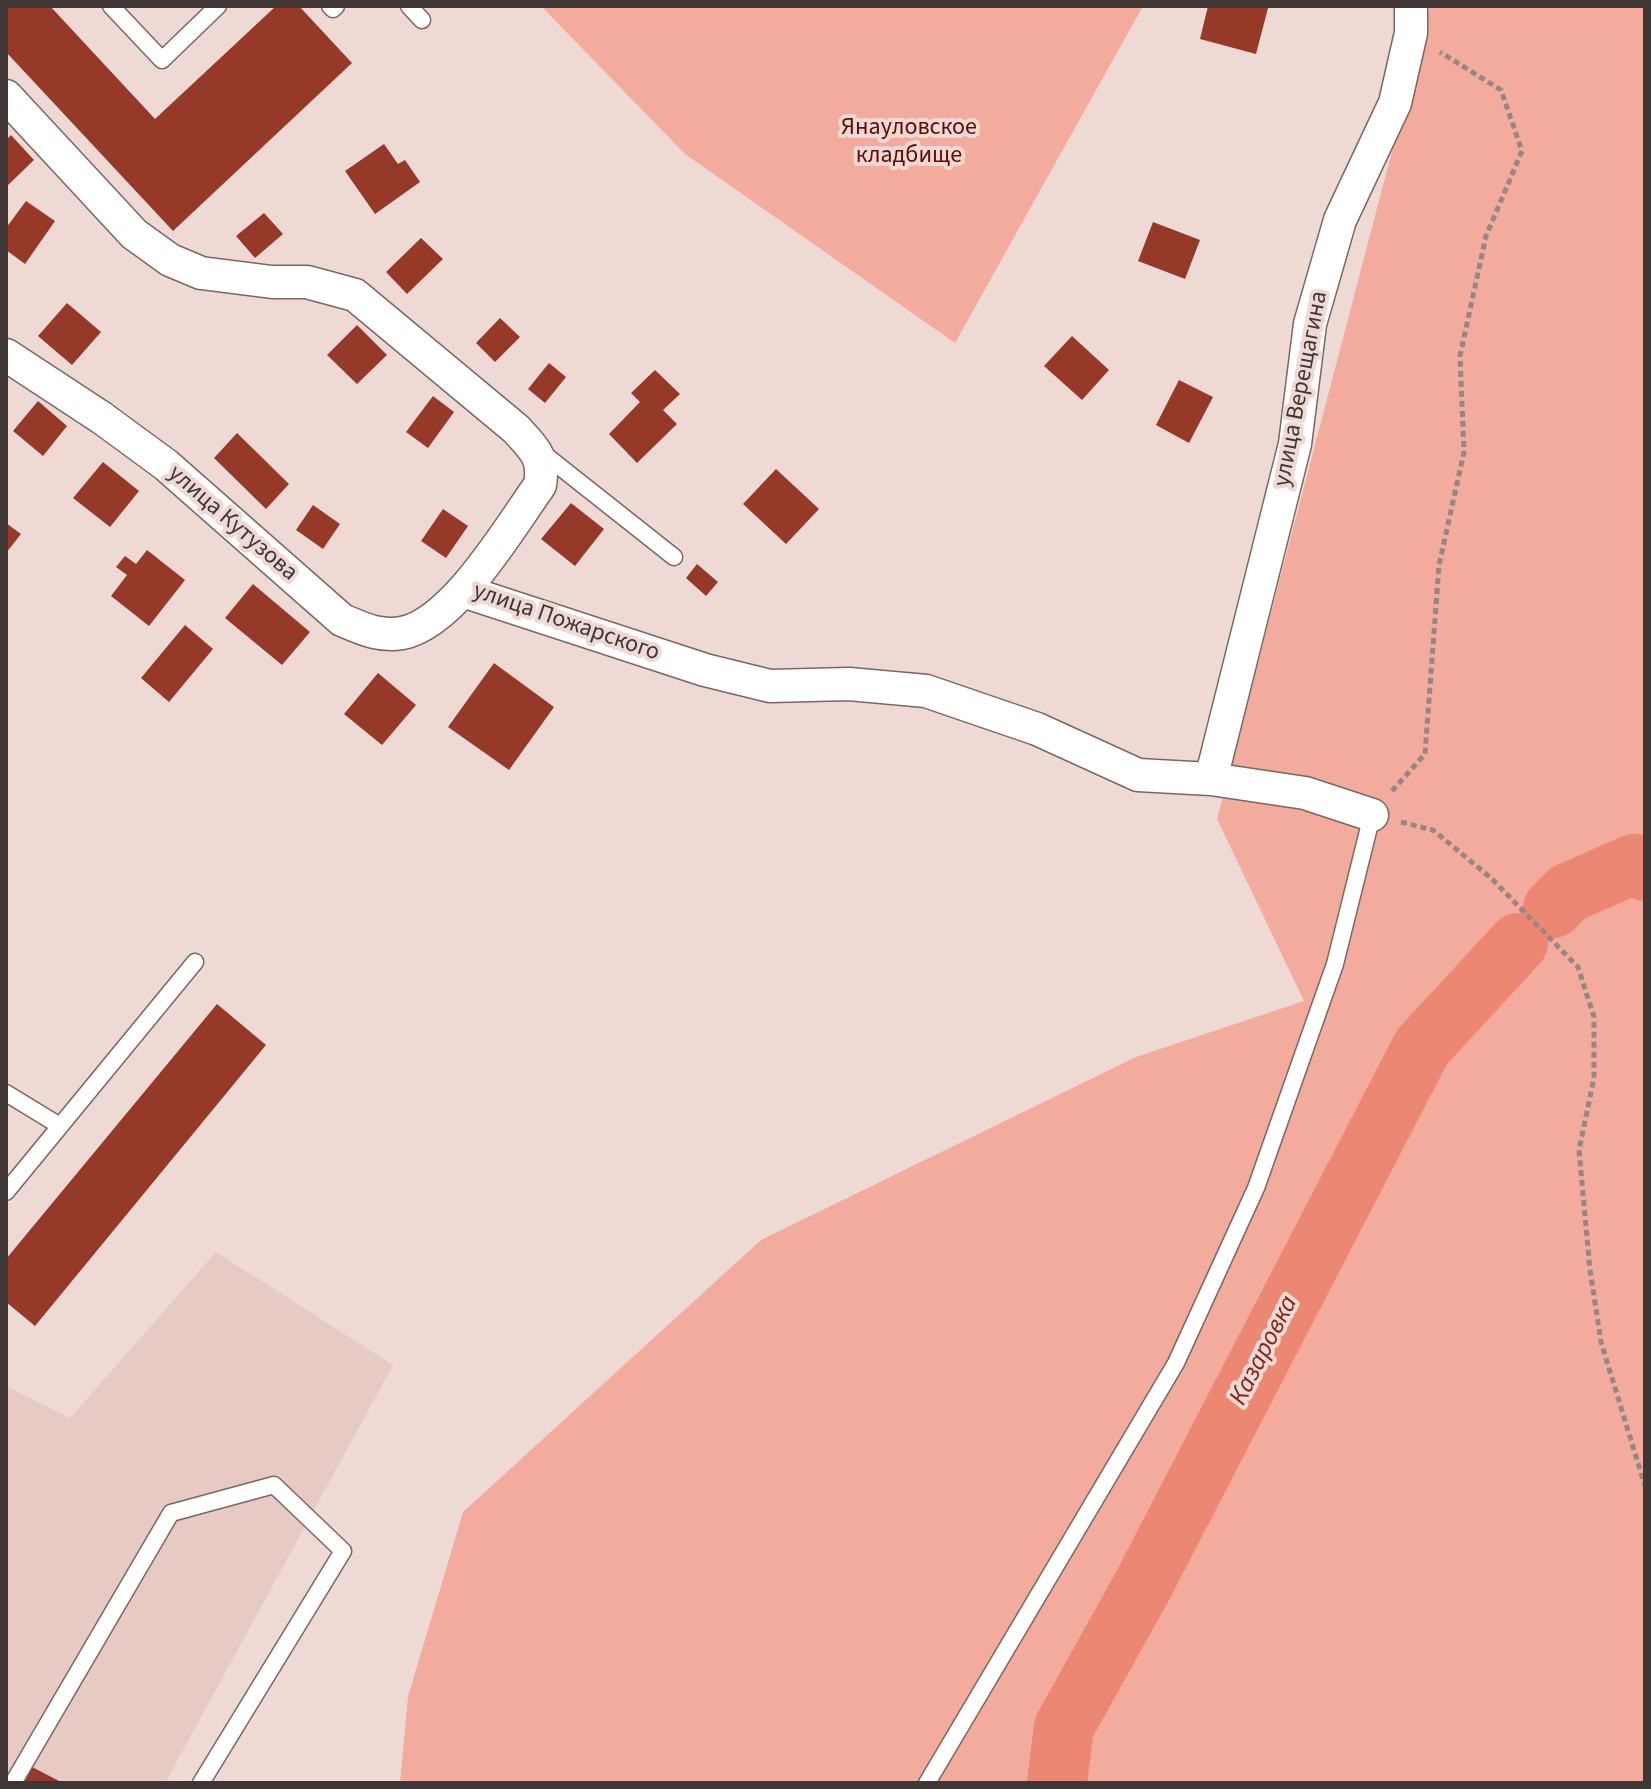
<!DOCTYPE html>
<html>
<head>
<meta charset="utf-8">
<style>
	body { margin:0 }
	#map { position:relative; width:1651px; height:1789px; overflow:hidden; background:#efd9d5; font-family:"Source Sans 3",sans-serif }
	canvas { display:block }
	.frame { position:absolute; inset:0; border:8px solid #3f3635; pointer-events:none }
</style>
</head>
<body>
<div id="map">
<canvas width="1651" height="1789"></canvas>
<div class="frame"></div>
</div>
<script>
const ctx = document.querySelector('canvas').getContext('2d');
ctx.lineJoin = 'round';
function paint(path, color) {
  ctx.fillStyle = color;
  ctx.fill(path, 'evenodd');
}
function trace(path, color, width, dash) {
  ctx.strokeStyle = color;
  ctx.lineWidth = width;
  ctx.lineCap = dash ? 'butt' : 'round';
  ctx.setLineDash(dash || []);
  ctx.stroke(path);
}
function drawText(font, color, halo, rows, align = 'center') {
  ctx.font = font + ' "Source Sans 3",sans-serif';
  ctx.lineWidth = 8;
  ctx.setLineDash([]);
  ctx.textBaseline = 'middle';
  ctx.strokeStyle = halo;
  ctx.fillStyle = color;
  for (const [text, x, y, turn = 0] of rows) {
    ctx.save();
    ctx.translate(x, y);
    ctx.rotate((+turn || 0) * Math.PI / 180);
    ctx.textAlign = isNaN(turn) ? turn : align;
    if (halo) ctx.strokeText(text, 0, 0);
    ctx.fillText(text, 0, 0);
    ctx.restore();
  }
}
const built = new Path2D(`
	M 216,1252 L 393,1365 L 165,1783 L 6,1783 L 6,1386 L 70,1418 Z`);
const green = new Path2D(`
	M 541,6 L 1143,6 L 955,343 L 685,154 Z
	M 1430,6 L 1645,6 L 1645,1783 L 400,1783 L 408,1697 L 463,1512 L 761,1240 L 1136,1057 L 1304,1001 L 1217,819 Z`);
const river = new Path2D(`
	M 1553,908 L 1568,893 L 1634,864 L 1645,871
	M 1057,1783 L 1064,1727 L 1142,1587 L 1422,1047 L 1518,943`);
const building = new Path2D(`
	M 6,6 L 50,6 L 155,119 L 276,6 L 299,6 L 352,63 L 173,231 L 6,52 Z
	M 1208,6 L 1268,8 L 1256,54 L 1200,39 Z
	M 11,135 L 34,160 L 6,187 L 6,140 Z
	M 384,144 L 398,164 L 405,160 L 420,182 L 375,214 L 345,171 Z
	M 26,201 L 55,221 L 25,264 L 6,250 L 6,228 Z
	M 264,213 L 283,234 L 255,258 L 236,236 Z
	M 1153,222 L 1200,240 L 1185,279 L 1138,261 Z
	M 421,238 L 443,259 L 407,294 L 386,272 Z
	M 67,303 L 101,332 L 72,365 L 38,336 Z
	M 500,318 L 520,337 L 495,362 L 476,343 Z
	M 357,325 L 387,355 L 357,384 L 327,355 Z
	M 1072,336 L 1109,370 L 1082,400 L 1044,366 Z
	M 549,363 L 566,377 L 545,403 L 528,389 Z
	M 655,370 L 680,394 L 663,410 L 677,424 L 637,463 L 609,434 L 640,402 L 631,393 Z
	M 1179,380 L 1213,397 L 1189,443 L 1156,425 Z
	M 433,396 L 454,412 L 428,448 L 406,432 Z
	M 38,401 L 67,426 L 43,456 L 13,431 Z
	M 237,433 L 289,484 L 266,509 L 214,458 Z
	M 103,462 L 139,491 L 110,527 L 73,498 Z
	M 776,469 L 819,509 L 786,544 L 743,504 Z
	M 571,503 L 604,529 L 575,566 L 541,539 Z
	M 313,505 L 340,524 L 323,549 L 296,530 Z
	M 443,509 L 468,526 L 446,558 L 421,541 Z
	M 6,523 L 21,534 L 6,553 Z
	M 147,550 L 185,580 L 149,626 L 111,596 L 127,575 L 116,567 L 125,556 L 136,564 Z
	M 697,564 L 718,582 L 706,596 L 686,578 Z
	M 253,584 L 310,632 L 282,665 L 225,618 Z
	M 185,625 L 213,649 L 169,702 L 141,678 Z
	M 494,663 L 554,707 L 509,770 L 448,727 Z
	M 378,673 L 416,705 L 382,745 L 344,714 Z
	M 217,1004 L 266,1045 L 35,1326 L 6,1302 L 6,1259 Z
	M 32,1767 L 63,1783 L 24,1783 Z`);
const path = new Path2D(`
	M 1392,791 L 1425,754 L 1439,565 L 1464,452 L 1460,356 L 1486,236 L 1522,151 L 1501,90 L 1440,52
	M 1401,822 L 1433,830 L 1491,878 L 1578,967 L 1594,1017 L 1594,1078 L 1579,1150 L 1590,1270 L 1601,1342 L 1645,1486`);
const service = new Path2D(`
	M 111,6 L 162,60 L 218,6
	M 330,6 L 333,9 L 336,6
	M 409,6 L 422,20
	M 540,451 L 674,557
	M 6,1093 L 60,1126
	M 6,1192 L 195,962
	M 13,1783 L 171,1513 L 274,1485 L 343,1551 L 201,1783
	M 927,1783 L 1176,1363 L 1256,1188 L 1335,964 L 1372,815`);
const minor = new Path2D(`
	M 6,96 L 134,234 L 170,260 L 201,273 L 272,282 L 307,282 L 355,295 L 516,429 C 534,449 545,457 540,485 C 510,527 454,623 402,633 C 379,637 361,628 342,620 L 166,465 L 102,418 L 6,355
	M 463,591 L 705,670 L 770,686 L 849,684 L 926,691 L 1037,729 L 1138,775 L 1211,779 L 1305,793 L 1372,815
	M 1211,779 L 1295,444 L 1310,324 L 1340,220 L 1395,103 L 1411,33 L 1411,6`);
const parkNames = [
	["Янауловское",909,129],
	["кладбище",909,157]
];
const streetNames = [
	["улица Верещагина",1302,389,-79],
	["улица Кутузова",232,524,41],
	["улица Пожарского",566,623,19]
];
const waterNames = [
	["Казаровка",1265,1351,-63]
];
paint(built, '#e7cac4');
paint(green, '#f2ab9c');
trace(river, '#ec8774', 60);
paint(building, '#963929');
trace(service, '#7a6763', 19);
trace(minor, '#7a6763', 35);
trace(path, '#968684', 5, [6, 4]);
trace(service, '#fff', 16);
trace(minor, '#fff', 32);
drawText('24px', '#660900', '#efd9d5', parkNames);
drawText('24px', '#3f3635', '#efd9d5', streetNames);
drawText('italic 26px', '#7f2516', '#efd9d5', waterNames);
</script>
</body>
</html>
